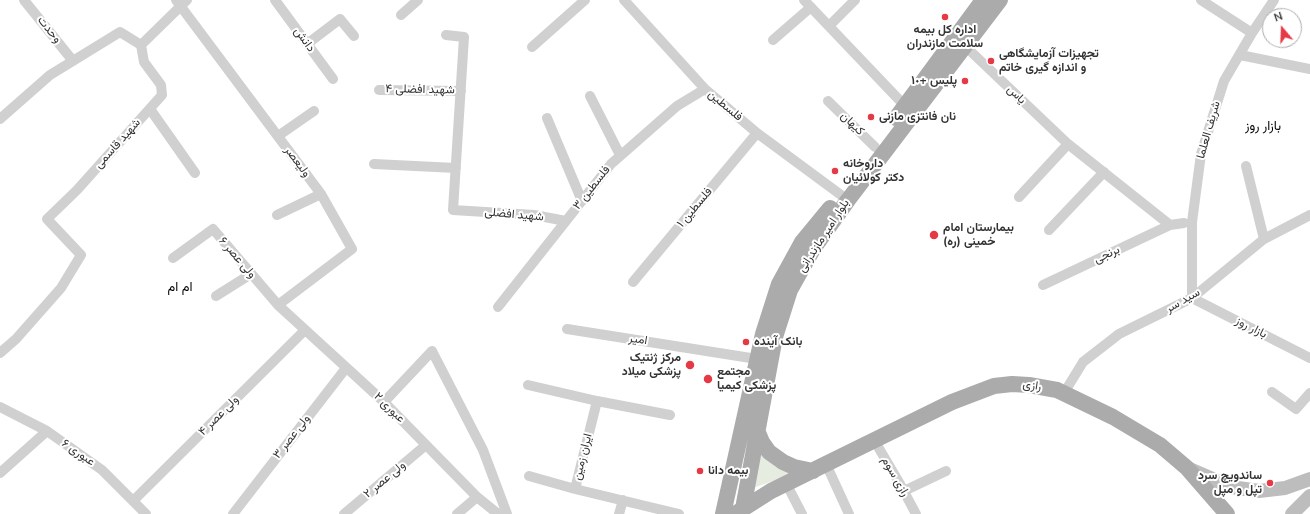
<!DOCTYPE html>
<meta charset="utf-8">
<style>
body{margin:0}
#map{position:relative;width:1310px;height:514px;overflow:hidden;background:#fff;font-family:"Nunito Sans",sans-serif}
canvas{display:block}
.north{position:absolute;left:1262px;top:8px;width:40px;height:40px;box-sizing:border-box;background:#fff;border:1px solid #adadad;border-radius:50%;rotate:341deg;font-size:11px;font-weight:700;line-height:16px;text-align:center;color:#333}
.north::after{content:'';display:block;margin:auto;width:14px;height:18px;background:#e63946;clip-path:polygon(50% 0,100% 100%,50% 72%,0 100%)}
</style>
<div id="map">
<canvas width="1310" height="514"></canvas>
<div class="north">N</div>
</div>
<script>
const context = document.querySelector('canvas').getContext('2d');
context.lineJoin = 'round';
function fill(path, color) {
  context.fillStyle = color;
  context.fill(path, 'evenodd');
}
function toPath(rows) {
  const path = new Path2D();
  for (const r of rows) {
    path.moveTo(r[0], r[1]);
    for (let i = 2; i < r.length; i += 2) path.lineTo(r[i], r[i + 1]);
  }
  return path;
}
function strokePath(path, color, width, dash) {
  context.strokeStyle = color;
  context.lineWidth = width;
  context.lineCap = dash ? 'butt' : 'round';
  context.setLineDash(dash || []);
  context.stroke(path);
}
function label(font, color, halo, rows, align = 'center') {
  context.font = font + ' "Nunito Sans",Vazirmatn,sans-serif';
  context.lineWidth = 4;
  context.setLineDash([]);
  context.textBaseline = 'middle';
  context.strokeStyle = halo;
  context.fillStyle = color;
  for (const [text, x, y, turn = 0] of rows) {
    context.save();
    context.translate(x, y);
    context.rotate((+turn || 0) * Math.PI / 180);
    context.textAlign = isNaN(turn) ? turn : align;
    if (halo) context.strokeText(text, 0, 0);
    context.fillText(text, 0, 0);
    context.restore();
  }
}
const green = toPath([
 [758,446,799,472,750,489]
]);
const minor = toPath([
 [24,0,73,61],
 [176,0,321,194,352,249,278,305],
 [275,0,333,79],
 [624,0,705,89,757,133,841,195],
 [804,0,905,106],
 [1201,0,1252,33],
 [401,15,418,0],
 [829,26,855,0],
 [446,35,464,37,453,210,534,215,566,221],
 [773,40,811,7],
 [307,44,340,19,354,36],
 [141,45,187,0],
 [965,46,1068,144,1170,225,1184,223],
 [532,47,585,0],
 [1240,55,1310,69],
 [379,90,461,91],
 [590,96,620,155],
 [828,101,875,147],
 [150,109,195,173],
 [547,118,582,201],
 [0,119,50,75,120,32,141,45],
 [278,136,314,111],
 [374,164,456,168],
 [1246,166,1264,239],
 [1019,197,1068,144],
 [277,215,321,194],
 [1049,230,1104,172],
 [173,258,213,229,278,305,384,402,477,497,498,514],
 [633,282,757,133],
 [1043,285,1170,225],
 [216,296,251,274],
 [1192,298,1192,222,1201,154,1224,81,1252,33,1274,0],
 [1192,298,1310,358],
 [498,307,611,164,677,106,705,89],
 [567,329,757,359],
 [0,353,16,339,61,288,81,255,47,219,77,190,162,95,161,85,144,62,141,45],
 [528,385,597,401,670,415],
 [1272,392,1296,409,1310,393],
 [1064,393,1083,362,1119,334,1192,298,1264,239,1310,215],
 [384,402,432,351,483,450,507,514],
 [0,407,47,431,102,470,146,514],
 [874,440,900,484,916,514],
 [826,464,849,514],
 [0,473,47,431],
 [529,476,575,489,679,514],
 [786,483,802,514],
 [575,489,597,401],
 [904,491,946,471],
 [133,501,305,330],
 [233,514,346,368],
 [344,514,426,445],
 [457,514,477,497],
 [619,514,623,500]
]);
const secondary = toPath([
 [1187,468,1231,487,1259,491,1285,488,1310,479],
 [1292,514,1310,496]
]);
const primary = toPath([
 [896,118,983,0],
 [757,430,762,442,769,452,783,462,794,467,813,471],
 [738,512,771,491,952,402,994,386,1012,384,1029,385,1057,390,1113,417,1160,445,1187,468,1227,514],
 [723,514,763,334,779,284,802,242,830,208],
 [742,514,775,337,790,290,813,249,848,200,1000,0]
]);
const markers = [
 [945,17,4,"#e63946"],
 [991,61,4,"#e63946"],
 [965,81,4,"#e63946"],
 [871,117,4,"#e63946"],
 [835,171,4,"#e63946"],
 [934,235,5,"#e63946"],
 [746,342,4,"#e63946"],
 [690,365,5,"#e63946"],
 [708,379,5,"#e63946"],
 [700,471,4,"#e63946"],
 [1270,483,4,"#e63946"]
];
const streetNames = [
 ["وحدت",49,30,51],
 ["دانش",304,40,54],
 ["شهید افضلی ۴",420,90,1],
 ["یاس",1016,95,44],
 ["فلسطین",725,106,40],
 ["کیهان",852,124,44],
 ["شریف العلما",1209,130,-74],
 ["شهید قاسمی",118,144,-48],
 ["ولیعصر",297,162,53],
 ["فلسطین ۳",592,188,-52],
 ["فلسطین ۱",695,208,-50],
 ["شهید افضلی",514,215,5],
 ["بلوار امیر مازندرانی",824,236,-57],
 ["برنجی",1107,255,-25],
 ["ولی عصر ۶",237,258,49],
 ["سید سر",1183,301,-30],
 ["بازار روز",1251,328,27],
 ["امیر",638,340,9],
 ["رازی",1032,386,8],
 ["عبوری ۲",389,408,44],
 ["ولی عصر ۴",219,416,-45],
 ["ولی عصر ۳",292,437,-52],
 ["عبوری ۶",78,453,35],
 ["ایران زمین",583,457,-76],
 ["رازی سوم",895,477,60],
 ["ولی عصر ۲",385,480,-40]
];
const poiNames = [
 ["اداره کل بیمه",945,30,"center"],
 ["سلامت مازندران",945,44,"center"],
 ["تجهیزات آزمایشگاهی",999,54],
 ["و اندازه گیری خاتم",999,68],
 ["پلیس +١٠",957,81,"right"],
 ["نان فانتزی مازنی",879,117],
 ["داروخانه",843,164],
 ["دکتر کولائیان",843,178],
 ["بیمارستان امام",943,228],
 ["خمینی (ره)",943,242],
 ["بانک آینده",754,342],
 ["مرکز ژنتیک",681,358,"right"],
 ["پزشکی میلاد",681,372,"right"],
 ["مجتمع",717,372],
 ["پزشکی کیمیا",717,386],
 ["بیمه دانا",708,471],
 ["ساندویچ سرد",1262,476,"right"],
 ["تپل و مپل",1262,490,"right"]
];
const neighbourhoodNames = [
 ["بازار روز",1263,127],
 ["ام ام",180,288]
];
fill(green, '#e6ecdf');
strokePath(minor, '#d0d0d0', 10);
strokePath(secondary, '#bdbdbd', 14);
strokePath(primary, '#ababab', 16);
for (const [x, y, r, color] of markers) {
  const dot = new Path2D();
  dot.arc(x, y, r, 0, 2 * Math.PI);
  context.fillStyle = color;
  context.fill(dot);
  strokePath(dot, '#fff', 1.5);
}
label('12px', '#333', '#fff', streetNames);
label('bold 12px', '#333', '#fff', poiNames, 'left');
label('13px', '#000', '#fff', neighbourhoodNames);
</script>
